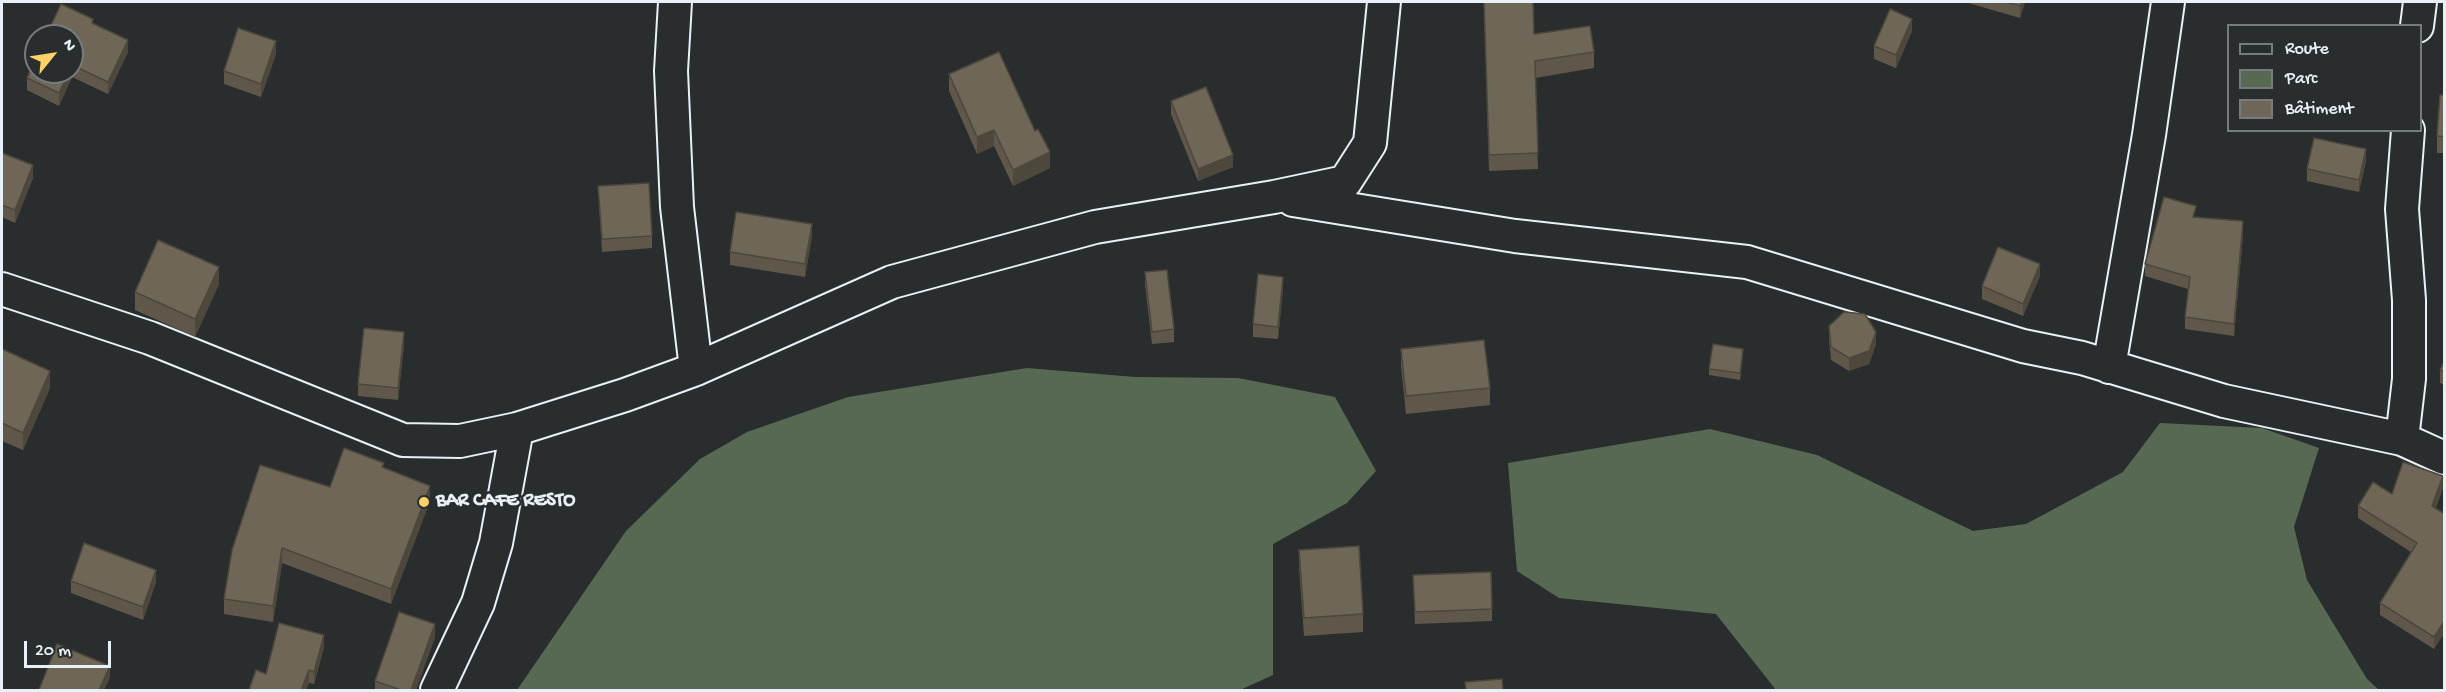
<!DOCTYPE html>
<meta charset="utf-8">
<style>
body{margin:0}
#map{position:relative;width:2446px;height:692px;overflow:hidden;background:#2a2d2e;font-family:"Gochi Hand",sans-serif}
canvas{display:block}
.frame{position:absolute;inset:0;border:3px solid #e8f1f8;pointer-events:none}
.legend{position:absolute;left:2227px;top:24px;width:195px;height:108px;box-sizing:border-box;background:#2a2d2e;border:2px solid #767b7f;margin:0;padding:8px 10px;list-style:none;font-size:18px;color:#e8f1f8}
.legend li{display:flex;align-items:center;gap:12px;height:30px}
.legend b{width:30px;border:2px solid #767b7f}
.north{position:absolute;left:24px;top:24px;width:60px;height:60px;box-sizing:border-box;background:#2a2d2e;border:2px solid #767b7f;border-radius:50%;rotate:60deg;font-size:16px;font-weight:700;line-height:24px;text-align:center;color:#e8f1f8}
.north::after{content:'';display:block;margin:auto;width:21px;height:27px;background:#ffd166;clip-path:polygon(50% 0,100% 100%,50% 72%,0 100%)}
.scale{position:absolute;left:24px;top:641px;width:87px;height:27px;box-sizing:border-box;border:3px solid #e8f1f8;border-top:0;padding-left:8px;font-size:18px;line-height:21px;white-space:nowrap;color:#e8f1f8;-webkit-text-stroke:4px #2a2d2e;paint-order:stroke}
</style>
<div id="map">
<canvas width="2446" height="692"></canvas>
<div class="frame"></div>
<ul class="legend">
<li><b style="height:8px;background:#2a2d2e"></b>Route</li>
<li><b style="height:16px;background:#586953"></b>Parc</li>
<li><b style="height:16px;background:#6e6656"></b>Bâtiment</li>
</ul>
<div class="north">N</div>
<div class="scale">20 m</div>
</div>
<script>
const context = document.querySelector('canvas').getContext('2d');
context.lineJoin = 'round';
function fill(path, color) {
  context.fillStyle = color;
  context.fill(path, 'evenodd');
}
function toPath(rows) {
  const path = new Path2D();
  for (const r of rows) {
    path.moveTo(r[0], r[1]);
    for (let i = 2; i < r.length; i += 2) path.lineTo(r[i], r[i + 1]);
  }
  return path;
}
function strokePath(path, color, width, dash) {
  context.strokeStyle = color;
  context.lineWidth = width;
  context.lineCap = dash ? 'butt' : 'round';
  context.setLineDash(dash || []);
  context.stroke(path);
}
function label(font, color, halo, rows, align = 'center') {
  context.font = font + ' "Gochi Hand",sans-serif';
  context.lineWidth = 5;
  context.setLineDash([]);
  context.textBaseline = 'middle';
  context.strokeStyle = halo;
  context.fillStyle = color;
  for (const [text, x, y, turn = 0] of rows) {
    context.save();
    context.translate(x, y);
    context.rotate((+turn || 0) * Math.PI / 180);
    context.textAlign = isNaN(turn) ? turn : align;
    if (halo) context.strokeText(text, 0, 0);
    context.fillText(text, 0, 0);
    context.restore();
  }
}
const green = toPath([
 [1027,368,1135,377,1238,378,1335,397,1376,471,1347,503,1273,544,1273,675,1240,690,517,690,626,531,700,459,747,432,848,397],
 [2160,423,2262,428,2319,448,2294,527,2307,580,2367,679,2379,690,1776,690,1716,614,1559,598,1517,571,1508,463,1710,429,1817,455,1973,531,2026,524,2123,472]
]);
const minor = toPath([
 [675,2,671,71,677,207,696,369],
 [2417,26,2420,2],
 [1293,200,1515,236,1747,262,2023,346,2082,358,2224,401,2402,439,2444,458],
 [2,289,150,338,403,440,460,441,517,429,625,395,696,369,892,282,1095,227,1274,197,1345,182,1370,143,1384,2],
 [2109,367,2149,135,2168,2],
 [2402,439,2409,379,2409,300,2402,209,2408,130],
 [437,690,478,603,496,543,517,429]
]);
const wall = toPath([
 [1484,2,1534,34,1594,52,1594,68,1535,78,1538,169,1489,171],
 [1965,2,2025,2,2020,18],
 [93,24,128,52,108,94,72,77,59,106,27,90,27,78,72,36],
 [1912,31,1896,68,1874,59,1874,46],
 [276,54,261,97,224,84,224,71],
 [949,74,1035,131,1050,168,1013,186,994,146,977,154,949,91],
 [2445,95,2445,153,2437,153,2437,136],
 [1171,101,1233,167,1198,181,1171,114],
 [2,153,33,178,15,223,2,217],
 [2366,161,2359,192,2307,181,2307,169],
 [598,186,652,236,652,248,602,252],
 [2196,217,2243,234,2234,336,2185,329,2185,317,2188,289,2145,276,2145,264],
 [812,236,805,277,730,265,730,252],
 [1145,272,1174,329,1174,342,1152,344,1145,285],
 [2040,276,2023,316,1982,299,1982,286],
 [219,284,195,337,135,310,135,292],
 [1283,289,1278,339,1253,337,1253,324],
 [1829,326,1876,344,1869,364,1849,371,1831,360,1829,339],
 [404,345,398,400,358,396,358,384],
 [2,349,50,388,23,450,2,441],
 [1401,349,1490,388,1490,405,1406,414,1401,366],
 [1743,355,1740,380,1709,375,1709,369],
 [2445,360,2445,385,2440,383,2440,370],
 [384,468,430,501,391,604,282,563,273,622,224,614,224,599,330,487],
 [2443,488,2436,508,2445,514,2445,632,2434,649,2380,615,2380,603,2411,552,2358,518,2358,506,2392,494],
 [1299,550,1363,614,1363,632,1304,636,1299,567],
 [1413,575,1492,609,1492,621,1415,624],
 [71,581,156,582,143,620,71,593],
 [435,637,416,690,375,690,375,681],
 [324,647,314,684,309,683,306,690,249,690,266,674]
]);
const shadedWall = toPath([
 [2022,2,2025,2,2020,18,2020,6],
 [1912,19,1912,31,1896,68,1896,55],
 [128,40,128,52,108,94,108,82],
 [276,41,276,54,261,97,261,84],
 [72,65,72,77,59,106,59,93,69,72,72,72],
 [994,130,994,146,977,154,977,137],
 [2366,149,2366,161,2359,192,2359,180],
 [1050,152,1050,168,1013,186,1013,170],
 [1233,155,1233,167,1198,181,1198,169],
 [33,165,33,178,15,223,15,210],
 [2243,221,2243,234,2234,336,2234,324],
 [812,224,812,236,805,277,805,264],
 [2040,264,2040,276,2023,316,2023,304],
 [219,267,219,284,195,337,195,319],
 [1283,277,1283,289,1278,339,1278,327],
 [404,332,404,345,398,400,398,388],
 [1876,332,1876,344,1869,364,1849,371,1849,358],
 [50,371,50,388,23,450,23,433],
 [2443,476,2443,488,2432,518,2432,506],
 [430,486,430,501,391,604,391,589],
 [282,548,282,563,273,622,273,606],
 [156,570,156,582,143,620,143,607],
 [2445,620,2445,632,2434,649,2434,637],
 [435,624,435,637,416,690,411,690],
 [324,635,324,647,314,684,314,672],
 [110,666,110,678,104,690,99,690],
 [309,670,309,683,306,690,301,690]
]);
const building = toPath([
 [1484,2,1533,2,1534,34,1590,26,1594,52,1535,61,1538,153,1489,155,1484,2],
 [2006,2,2022,2,2020,6,2006,2],
 [61,4,93,19,92,23,128,40,108,82,72,65,72,66,72,36,46,36,61,4],
 [1890,9,1912,19,1896,55,1874,46,1890,9],
 [238,28,276,41,261,84,224,71,238,28],
 [999,52,1035,131,1038,129,1050,152,1013,170,994,130,977,137,949,74,999,52],
 [36,57,36,72,69,72,59,93,27,78,36,57],
 [1206,87,1233,155,1198,169,1171,101,1206,87],
 [2440,95,2445,95,2445,137,2437,136,2440,95],
 [2314,138,2366,149,2359,180,2307,169,2314,138],
 [2,153,33,165,15,210,2,205,2,153],
 [649,183,652,236,602,239,598,186,649,183],
 [2164,197,2196,206,2193,217,2243,221,2234,324,2185,317,2190,277,2145,264,2164,197],
 [736,212,812,224,805,264,730,252,736,212],
 [158,240,219,267,195,319,135,292,158,240],
 [1998,247,2040,264,2023,304,1982,286,1998,247],
 [1167,270,1174,329,1152,332,1145,272,1167,270],
 [1258,274,1283,277,1278,327,1253,324,1258,274],
 [1844,312,1865,314,1876,332,1869,351,1849,358,1831,347,1829,326,1844,312],
 [364,328,404,332,398,388,358,384,364,328],
 [1484,340,1490,388,1406,396,1401,349,1484,340],
 [1713,344,1743,349,1740,373,1709,369,1713,344],
 [2,349,50,371,23,433,2,423,2,349],
 [2445,360,2445,372,2440,370,2445,360],
 [344,448,384,463,382,467,430,486,391,589,282,548,273,606,224,599,232,550,260,465,330,487,344,448],
 [2403,462,2443,476,2432,506,2445,514,2445,620,2434,637,2380,603,2417,543,2358,506,2373,482,2392,494,2403,462],
 [84,543,156,570,143,607,71,581,84,543],
 [1359,546,1363,614,1304,618,1299,550,1359,546],
 [1491,572,1492,609,1415,612,1413,575,1491,572],
 [399,612,435,624,411,690,401,690,375,681,399,612],
 [279,623,324,635,314,672,309,670,301,690,249,690,256,670,266,674,279,623],
 [57,644,110,666,99,690,39,690,57,644],
 [1502,679,1503,690,1466,690,1465,682,1502,679]
]);
const markers = [
 [424,502,6,"#ffd166"]
];
const poiNames = [
 ["BAR CAFE RESTO",436,502]
];
fill(green, '#586953');
strokePath(minor, '#e8f1f8', 36);
strokePath(minor, '#2a2d2e', 32);
fill(wall, '#5f584a');
fill(shadedWall, '#4d473c');
fill(building, '#6e6656');
strokePath(building, '#4d473c', 1.5);
for (const [x, y, r, color] of markers) {
  const dot = new Path2D();
  dot.arc(x, y, r, 0, 2 * Math.PI);
  context.fillStyle = color;
  context.fill(dot);
  strokePath(dot, '#2a2d2e', 2);
}
label('bold 20px', '#e8f1f8', '#2a2d2e', poiNames, 'left');
</script>
